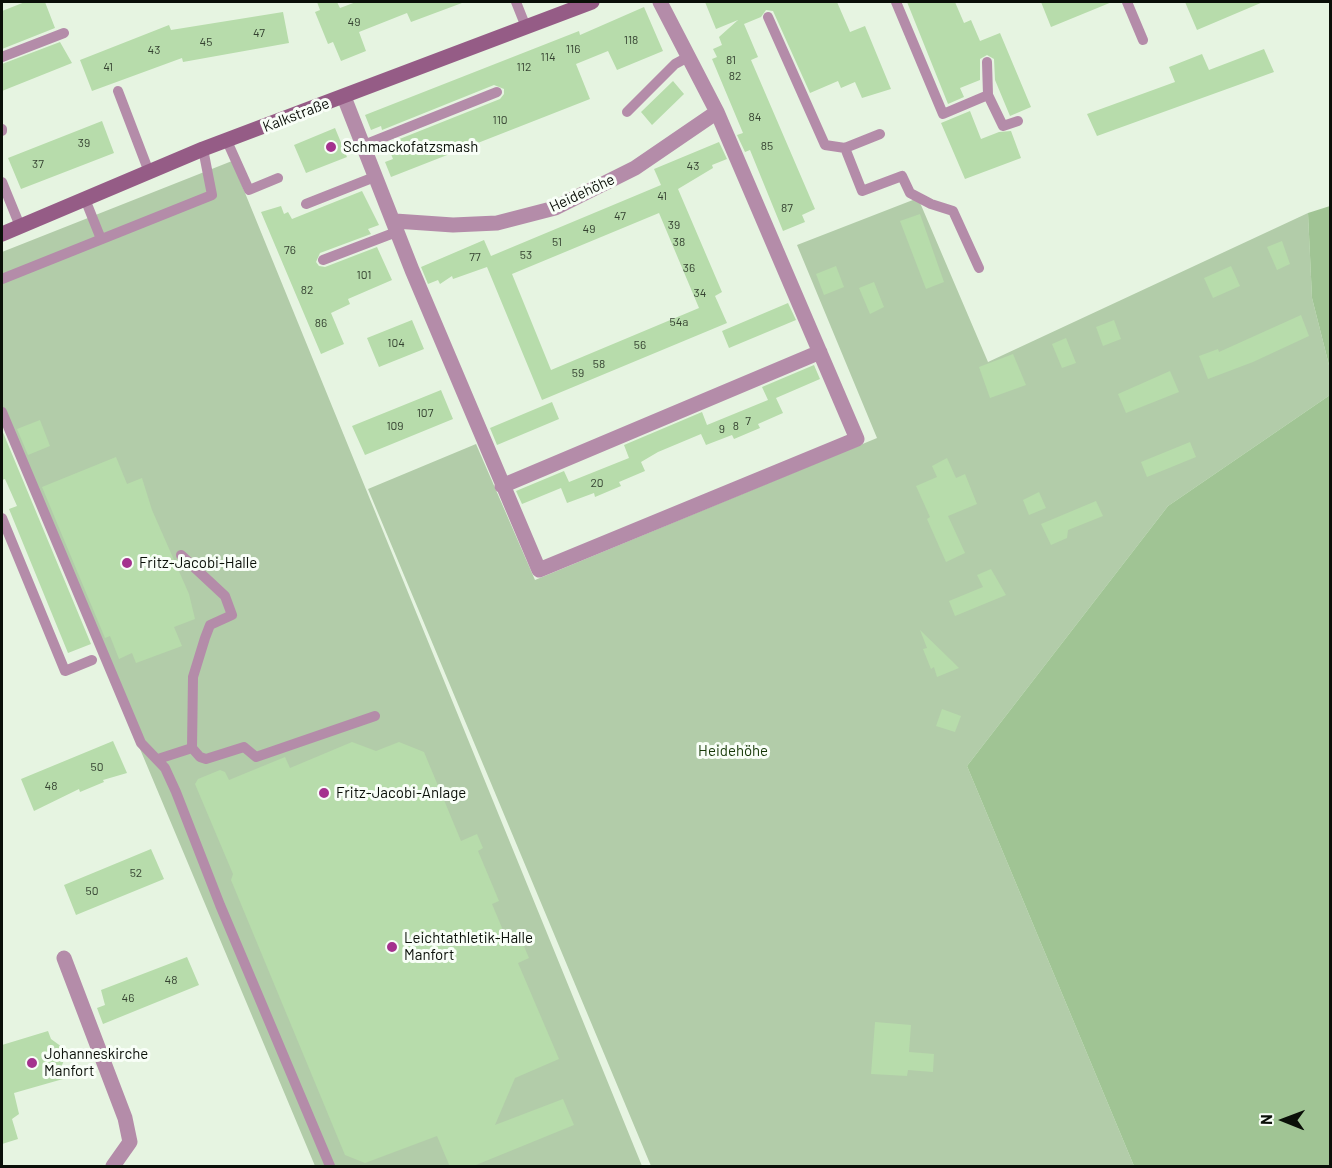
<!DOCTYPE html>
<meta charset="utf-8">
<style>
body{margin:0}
#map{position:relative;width:1332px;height:1168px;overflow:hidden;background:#e6f4e1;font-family:Barlow,sans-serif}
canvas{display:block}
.frame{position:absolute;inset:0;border:3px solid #0a0f08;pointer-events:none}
.north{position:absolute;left:1254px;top:1090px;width:60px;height:60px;-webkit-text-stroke:4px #f8fef7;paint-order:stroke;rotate:271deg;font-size:16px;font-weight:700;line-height:24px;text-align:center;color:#0a0f08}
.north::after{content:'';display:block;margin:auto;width:21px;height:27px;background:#0a0f08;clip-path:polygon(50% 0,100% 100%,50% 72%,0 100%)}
</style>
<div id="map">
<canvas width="1332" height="1168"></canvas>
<div class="frame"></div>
<div class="north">N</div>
</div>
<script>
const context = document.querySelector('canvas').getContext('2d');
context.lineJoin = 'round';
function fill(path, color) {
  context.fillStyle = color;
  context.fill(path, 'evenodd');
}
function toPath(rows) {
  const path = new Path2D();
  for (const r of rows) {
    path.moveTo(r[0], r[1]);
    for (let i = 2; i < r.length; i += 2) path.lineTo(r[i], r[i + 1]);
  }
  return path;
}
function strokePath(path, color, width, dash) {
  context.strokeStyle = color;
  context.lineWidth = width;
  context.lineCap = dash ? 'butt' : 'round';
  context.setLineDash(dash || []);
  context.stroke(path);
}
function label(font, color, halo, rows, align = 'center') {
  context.font = font + ' Barlow,sans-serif';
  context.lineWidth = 6;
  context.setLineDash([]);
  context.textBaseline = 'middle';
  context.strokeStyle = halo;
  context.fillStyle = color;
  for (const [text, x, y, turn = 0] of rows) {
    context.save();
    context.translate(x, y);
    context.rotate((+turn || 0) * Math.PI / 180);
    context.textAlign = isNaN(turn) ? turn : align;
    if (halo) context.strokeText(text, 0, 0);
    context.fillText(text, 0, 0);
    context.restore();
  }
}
const green = toPath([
 [232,161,642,1166,315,1166,2,420,2,252],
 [918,198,988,362,1308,213,1312,298,1330,369,1330,395,1168,506,967,766,1134,1166,651,1166,368,489,476,444,535,580,877,438,797,245]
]);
const forest = toPath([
 [1330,206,1330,369,1312,298,1308,213],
 [1330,395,1330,1166,1134,1166,967,766,1168,506]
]);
const building = toPath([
 [25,2,45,2,55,28,2,49,2,11],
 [317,2,337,2,340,8,356,2,462,3,411,22,407,13,359,32,366,51,341,61,333,42,328,44,315,12,320,10],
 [705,2,837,2,850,32,865,26,891,89,862,98,855,82,841,88,838,81,810,93,773,11,766,10,761,17,744,24,758,57,751,60,815,209,802,215,805,222,783,231,750,150,745,152,737,135,743,133,712,59,717,57,713,49,722,45,719,37,738,20,716,29],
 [907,2,955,2,964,23,971,20,980,41,1000,33,1031,107,1010,116,995,80,994,59,987,55,980,59,980,80,960,88,964,97,948,104],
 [1041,2,1112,2,1051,27],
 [1185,2,1263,2,1197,30],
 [644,7,663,51,617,70,608,51,576,64,590,99,391,177,385,162,393,159,387,144,500,99,504,94,504,89,494,85,382,130,381,126,371,130,365,115,579,31,580,35],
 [283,12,289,43,183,62,182,58,92,91,80,60,169,25,171,30],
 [60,42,72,63,2,91,2,64],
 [1264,49,1274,72,1097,136,1087,114,1175,82,1169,67,1202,54,1209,70],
 [673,81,684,94,652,125,641,112],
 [970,111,981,139,999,132,1011,131,1021,158,965,179,941,123],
 [102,121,114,153,21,189,8,158],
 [335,128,347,157,306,173,294,145],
 [719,142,727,159,712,165,713,168,678,189,722,292,715,296,727,323,542,400,487,267,453,279,452,276,440,284,438,280,428,284,421,267,484,240,491,256,661,185,654,169],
 [659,213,699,308,551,370,512,274],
 [362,191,379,225,368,229,371,234,320,253,316,262,319,266,325,267,377,247,392,280,348,299,350,304,331,313,344,344,321,354,261,212,281,206,284,214,288,212,292,219],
 [920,214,944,282,926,289,900,221],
 [1282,241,1290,264,1277,270,1267,247],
 [836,266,844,287,824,295,816,274],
 [1231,266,1240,286,1213,298,1204,278],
 [874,282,884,307,870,314,859,288],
 [788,303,796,320,729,348,722,331],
 [1301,315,1309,336,1253,362,1208,379,1199,356,1218,349,1219,352],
 [412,320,424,349,379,367,367,338],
 [1114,320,1121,339,1103,346,1096,327],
 [1066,338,1076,363,1062,368,1052,344],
 [1013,354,1026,385,990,398,979,367],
 [814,365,820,379,776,398,783,413,758,424,760,428,734,439,732,435,706,445,701,434,658,452,641,462,645,471,619,482,621,486,595,497,594,493,567,503,561,488,522,504,516,491,564,471,569,482,629,458,624,445,702,412,707,425,768,400,762,387],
 [1170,371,1179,392,1126,413,1118,394],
 [441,390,453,419,365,455,352,426],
 [552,402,559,419,497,445,490,428],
 [40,420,50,446,28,455,17,429],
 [2,430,91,644,68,653,9,509,17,506,5,479,2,480],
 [1190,442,1196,457,1147,477,1141,462],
 [116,457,127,484,142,478,152,510,189,594,195,619,174,627,182,646,136,663,132,653,119,659,110,636,105,638,42,487],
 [947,458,956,478,965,474,977,504,948,516,965,553,946,562,927,519,930,517,916,486,937,477,932,466],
 [1039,492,1046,508,1029,515,1023,500],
 [1096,501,1103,516,1068,530,1067,538,1051,545,1041,524],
 [991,569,1006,595,955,616,949,601,983,587,977,575],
 [920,630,952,661,959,668,937,677,934,667,931,669,923,649,927,648],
 [942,709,961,716,955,732,936,726],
 [113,741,127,773,103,780,104,782,80,792,79,789,34,811,21,779],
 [352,742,376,751,399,742,424,752,461,841,477,834,483,848,478,851,499,901,492,904,505,935,517,930,529,958,518,963,559,1059,515,1078,495,1125,563,1099,574,1125,471,1167,450,1167,437,1136,365,1163,345,1155,231,880,233,874,195,784,198,779,220,770,225,772,229,780,285,757,290,768],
 [151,849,164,879,76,915,64,885],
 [187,957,199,985,103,1024,97,1008,105,1005,101,990],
 [875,1022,911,1025,909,1052,934,1054,933,1072,908,1070,907,1076,871,1074],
 [48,1031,51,1039,62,1047,65,1058,60,1070,63,1079,14,1093,19,1114,12,1119,18,1139,2,1144,2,1045]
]);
const lane = toPath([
 [516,2,526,27],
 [896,2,943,114,988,95,1003,126,1018,121],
 [1127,2,1143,40],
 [768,17,825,145,845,148],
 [2,57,64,33],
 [987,62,988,95],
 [118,91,149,172],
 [627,112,675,64,688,57],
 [2,129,2,131],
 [880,134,845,148,862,191,902,176,910,193,931,204,953,211,979,268],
 [227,141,249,190,278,178],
 [364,145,497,92],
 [2,182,20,226],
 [85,199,101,239],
 [306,204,377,176],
 [323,260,399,231],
 [2,279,212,195,203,149],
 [2,412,141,743,165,768,176,792,220,905,330,1166],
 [2,518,65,671,92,660],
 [192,748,200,757,206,759,244,747,256,757,375,716],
 [158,759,192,748,193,677,205,638,210,625,232,615,225,596,181,555]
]);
const street = toPath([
 [344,97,412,270,539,570,857,439,717,112,660,2],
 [395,221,453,225,497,223,555,208,635,168,717,112],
 [502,486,820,352],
 [64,958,125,1118,130,1142,113,1166]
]);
const secondary = toPath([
 [2,234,203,149,592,2]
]);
const markers = [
 [331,147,6,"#a4328e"],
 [127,563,6,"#a4328e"],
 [324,793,6,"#a4328e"],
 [392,947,6,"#a4328e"],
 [32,1063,6,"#a4328e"]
];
const numberNames = [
 ["49",354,22],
 ["47",259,33],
 ["118",631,40],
 ["45",206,42],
 ["116",573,49],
 ["43",154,50],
 ["114",548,57],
 ["81",731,60],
 ["41",108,67],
 ["112",524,67],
 ["82",735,76],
 ["84",755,117],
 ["110",500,120],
 ["39",84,143],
 ["85",767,146],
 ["37",38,164],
 ["43",693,166],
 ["41",662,196],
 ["87",787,208],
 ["47",620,216],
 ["39",674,225],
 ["49",589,229],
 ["51",557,242],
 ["38",679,242],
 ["76",290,250],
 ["53",526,255],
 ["77",475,257],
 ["36",689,268],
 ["101",364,275],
 ["82",307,290],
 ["34",700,293],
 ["54a",679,322],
 ["86",321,323],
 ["104",396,343],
 ["56",640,345],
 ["58",599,364],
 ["59",578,373],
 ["107",425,413],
 ["7",748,421],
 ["109",395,426],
 ["8",736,426],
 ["9",722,429],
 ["20",597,483],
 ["50",97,767],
 ["48",51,786],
 ["52",136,873],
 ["50",92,891],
 ["48",171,980],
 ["46",128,998]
];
const streetNames = [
 ["Kalkstraße",296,115,-21],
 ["Heidehöhe",582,193,-25]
];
const poiNames = [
 ["Schmackofatzsmash",343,147],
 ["Fritz-Jacobi-Halle",139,563],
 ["Fritz-Jacobi-Anlage",336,793],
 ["Leichtathletik-Halle",404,938],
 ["Manfort",404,955],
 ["Johanneskirche",44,1054],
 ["Manfort",44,1071]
];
const parkNames = [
 ["Heidehöhe",733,751]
];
fill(green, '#b2cca9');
fill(forest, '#a0c494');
fill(building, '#b7dcab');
strokePath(lane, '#b48ca9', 10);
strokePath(street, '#b48ca9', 15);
strokePath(secondary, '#955c86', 15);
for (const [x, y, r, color] of markers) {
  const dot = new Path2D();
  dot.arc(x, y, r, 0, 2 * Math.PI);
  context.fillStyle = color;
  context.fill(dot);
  strokePath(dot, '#f8fef7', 2);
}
label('12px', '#354231', null, numberNames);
label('15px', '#0a0f08', '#f8fef7', streetNames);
label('15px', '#0a0f08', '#f8fef7', poiNames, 'left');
label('15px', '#173908', '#f8fef7', parkNames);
</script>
